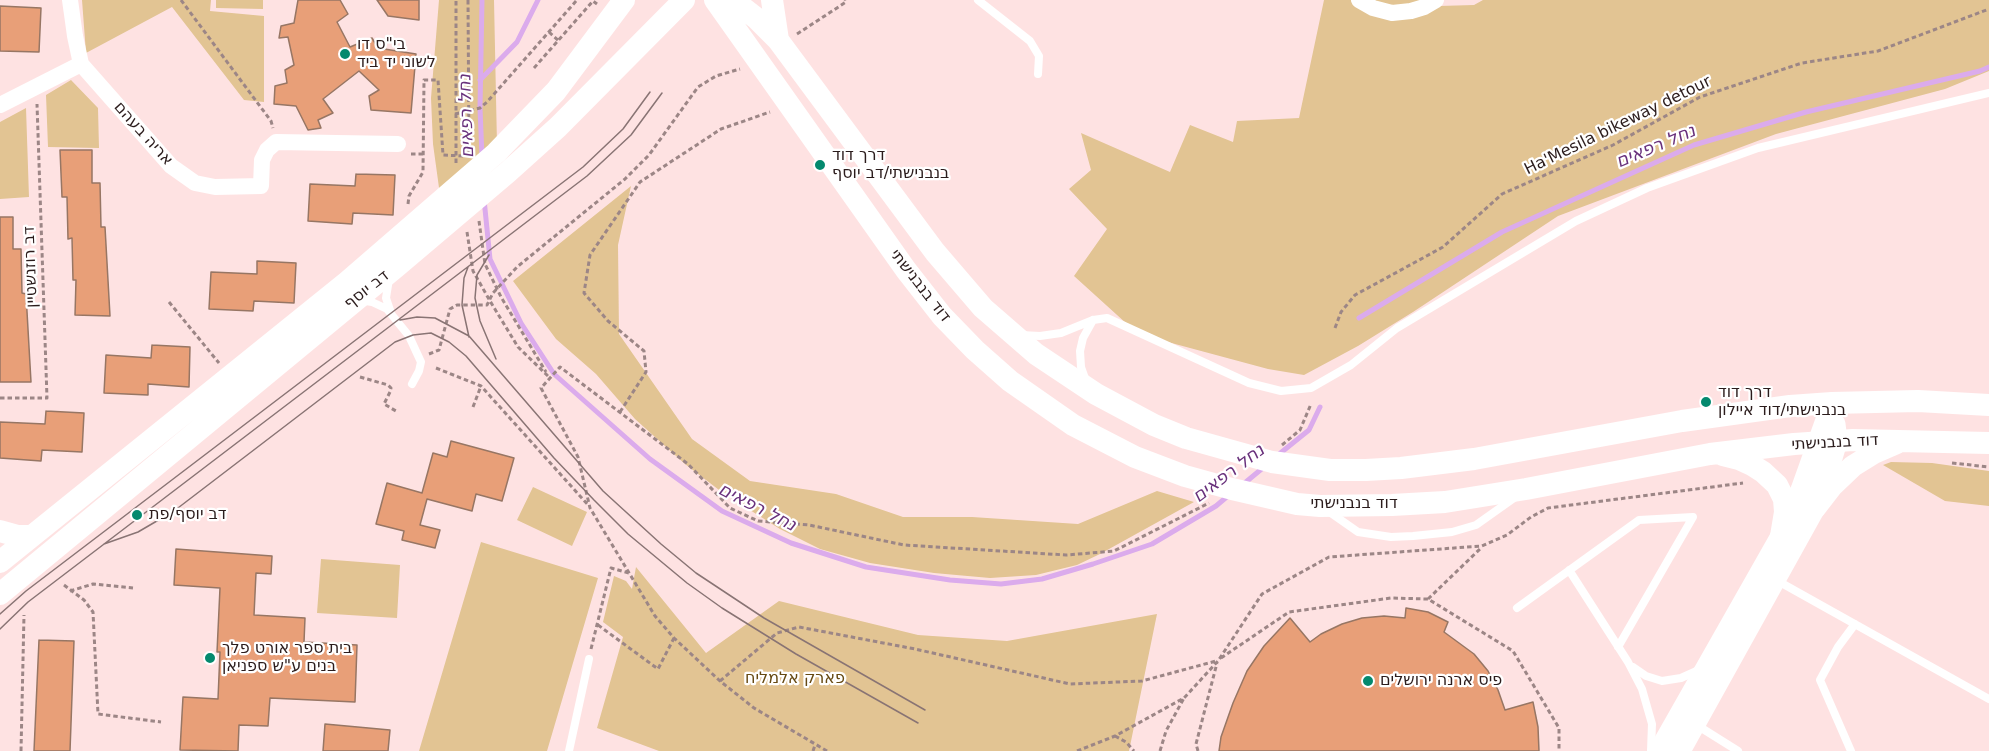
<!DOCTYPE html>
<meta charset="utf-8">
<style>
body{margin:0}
canvas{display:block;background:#fee2e2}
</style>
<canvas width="1989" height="751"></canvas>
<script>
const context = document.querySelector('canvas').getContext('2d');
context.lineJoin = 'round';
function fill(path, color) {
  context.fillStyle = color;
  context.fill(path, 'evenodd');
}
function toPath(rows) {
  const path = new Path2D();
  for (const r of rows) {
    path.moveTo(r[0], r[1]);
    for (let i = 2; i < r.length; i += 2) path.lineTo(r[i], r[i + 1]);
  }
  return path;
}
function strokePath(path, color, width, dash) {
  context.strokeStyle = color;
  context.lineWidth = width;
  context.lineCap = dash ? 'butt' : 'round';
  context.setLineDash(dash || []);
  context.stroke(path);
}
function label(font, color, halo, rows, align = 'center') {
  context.font = font + ' "DejaVu Sans","Noto Sans Hebrew",sans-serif';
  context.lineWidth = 4.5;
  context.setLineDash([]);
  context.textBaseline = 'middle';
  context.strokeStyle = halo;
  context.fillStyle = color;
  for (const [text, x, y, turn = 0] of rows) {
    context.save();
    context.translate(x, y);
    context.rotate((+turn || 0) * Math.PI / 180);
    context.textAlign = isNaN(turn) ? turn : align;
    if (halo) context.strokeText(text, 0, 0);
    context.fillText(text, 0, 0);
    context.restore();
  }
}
const green = toPath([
 [82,0,211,0,210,11,264,16,264,102,244,100,172,7,86,53],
 [216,0,263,0,263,9,216,8],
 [439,0,494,0,497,145,440,195,433,144,431,98],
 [1324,0,1419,0,1439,6,1474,5,1483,0,1989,0,1989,71,1945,89,1776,134,1558,216,1413,312,1358,346,1304,375,1268,369,1138,334,1074,276,1107,229,1069,189,1091,170,1081,133,1170,172,1190,125,1233,142,1237,121,1299,118],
 [71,80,98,108,99,148,48,147,46,95],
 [26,108,29,197,0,199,0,122],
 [631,186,618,245,619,334,692,439,750,481,836,494,903,517,972,517,1078,524,1157,491,1194,502,1100,554,1077,565,1036,575,990,578,934,573,870,563,820,549,780,529,723,493,685,464,635,419,596,374,556,339,513,281],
 [1891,462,1932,463,1989,471,1989,506,1945,501,1883,465],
 [533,487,587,512,572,546,517,520],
 [481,542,598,578,547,751,419,751],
 [321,559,400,565,397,618,317,613],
 [636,567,706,653,779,601,918,635,1007,641,1157,614,1129,751,659,751,597,728,623,637,603,622,614,576,626,581,632,589]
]);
const stream = toPath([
 [482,0,480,108,482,157],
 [480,80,517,42,538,0],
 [484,199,490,259,521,323,554,374,650,459,722,511,791,543,866,567,950,580,1001,584,1042,579,1093,564,1152,544,1216,506,1229,495],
 [1359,318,1502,232,1694,145,1806,112,1980,71,1989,67],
 [1278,455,1309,430,1320,407],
 [1241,486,1264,467]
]);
const building = toPath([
 [298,0,340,0,348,14,337,22,350,47,372,38,378,48,416,54,411,113,371,110,369,96,379,90,359,71,323,99,333,113,318,120,321,128,308,130,296,106,274,104,275,86,287,83,285,70,294,65,288,37,279,38,281,26,294,23,298,0],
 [377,0,419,0,419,20,388,16,377,0],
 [0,6,41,8,39,52,0,51,0,6],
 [60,150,92,150,92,183,100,183,101,227,105,227,110,316,75,315,76,280,73,280,72,238,68,239,67,197,62,197,60,150],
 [356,174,395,175,393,215,353,213,352,224,308,221,310,184,355,186,356,174],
 [0,217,13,217,13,249,21,249,22,293,26,294,31,382,0,382,0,217],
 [257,261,296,263,294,303,254,301,253,311,209,309,211,272,257,274,257,261],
 [152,345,190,347,189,387,148,384,148,395,104,393,106,355,151,358,152,345],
 [46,411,84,413,82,452,42,450,41,461,0,458,0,422,45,424,46,411],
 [451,441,514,458,502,501,476,494,472,511,427,499,420,525,440,530,435,548,402,540,404,531,376,524,387,483,422,493,433,453,447,457,451,441],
 [176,549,272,556,271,574,256,573,254,615,305,618,304,642,357,645,355,702,270,698,268,726,239,725,238,751,180,750,183,697,218,699,220,652,217,652,220,588,174,585,176,549],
 [1406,608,1428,612,1448,622,1444,632,1474,654,1488,671,1498,690,1505,710,1533,702,1538,727,1539,751,1219,751,1221,737,1233,703,1247,671,1264,646,1290,618,1310,642,1321,634,1342,624,1362,618,1384,616,1405,618,1406,608],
 [39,640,74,641,70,751,34,751,39,640],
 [325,724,390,730,388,751,323,751,325,724]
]);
const path = toPath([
 [181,0,271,121,273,128],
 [468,0,469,152],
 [549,32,559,41],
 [797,34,846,2,845,0],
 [534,68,593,1,597,4],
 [455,114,480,108,487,102,577,0],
 [411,154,424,154],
 [456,163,456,0],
 [408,204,409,196,423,172,424,80,438,80,443,155,464,156],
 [479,221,485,264,501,297,546,372],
 [467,232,473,271,490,301,518,347,550,378],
 [169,302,219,363],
 [1335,328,1341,312,1355,295,1443,247,1502,194,1613,145,1700,97,1802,63,1878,51,1989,9],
 [429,354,439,350,450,309,457,305,487,305,493,293,517,267,625,179,649,155,698,87,716,76,740,69],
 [436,368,481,386,589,506],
 [360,377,388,385,391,388,390,392,384,404,396,411],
 [0,398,47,398,37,104],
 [473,407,481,386],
 [620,412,646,372,644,351,608,321,584,293,590,255,640,182,721,129,770,112],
 [1282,445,1300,430,1311,404],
 [1952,463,1989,467],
 [64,585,84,600,93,612,98,714,161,722],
 [70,591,93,584,133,588],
 [1428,599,1481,548],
 [598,625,658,669,674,638],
 [591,649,611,568,629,573],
 [1221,658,1289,612,1391,598,1428,599,1513,651,1559,728,1559,751],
 [720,681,777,633,799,627,915,649,1070,684,1142,681,1216,661],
 [1115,736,1126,742,1134,751],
 [21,751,24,615],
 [813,751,815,745],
 [827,751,754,708,720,681,674,638,655,616,590,508,578,457,541,388,560,367,688,464,730,508,758,521,809,525,904,545,1066,555,1114,551,1209,503],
 [1077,751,1115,736,1184,698,1218,661,1262,594,1329,557,1482,546,1507,535,1531,517,1548,508,1743,483],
 [1160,751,1166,731,1184,698],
 [1198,751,1196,744,1217,663]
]);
const service = toPath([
 [978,0,1030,41,1039,56,1038,74],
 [389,279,386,298,391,313],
 [360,300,372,302,387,309,409,336,421,362,419,371,412,384],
 [1021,335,1040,336,1061,333,1093,320,1107,318,1249,383,1281,391,1311,388,1351,365,1397,328,1576,221,1647,188,1758,148,1989,93],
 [1086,381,1081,367,1080,351,1083,338,1093,320],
 [1328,511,1358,532,1391,537,1413,536,1452,532,1476,525,1514,498],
 [1569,570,1628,662,1642,689,1652,724,1651,751],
 [1776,580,1989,699],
 [1517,608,1639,520,1693,517,1618,647],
 [1633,667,1646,676,1662,681,1681,678,1701,669],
 [1695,724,1738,751],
 [569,751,589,659],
 [1851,751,1820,680,1838,647,1855,624]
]);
const minor = toPath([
 [70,0,75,36,81,64,171,166,195,183,215,187,261,186,262,160,267,150,276,142,398,144],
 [1359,0,1373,8,1392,13,1411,11,1424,7,1436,0],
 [0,105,81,64]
]);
const tertiary = toPath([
 [1659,751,1781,536,1801,490,1832,403],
 [1680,751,1815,508,1827,475,1837,441,1835,424]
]);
const secondary = toPath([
 [715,0,906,270,942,316,975,350,1010,381,1073,425,1135,457,1185,476,1232,489,1297,504,1320,506,1392,505,1445,502,1526,489,1710,454,1794,444,1853,440,1989,443],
 [733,0,756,18,778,40,935,252,983,308,1036,354,1096,394,1154,425,1186,438,1272,462,1330,470,1366,470,1401,468,1474,459,1682,421,1790,406,1832,403,1918,401,1989,405],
 [772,0,778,40],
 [1723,455,1739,459,1752,465,1763,472,1777,485,1784,499,1785,512,1781,536],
 [1815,508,1832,486,1853,466,1874,453,1897,443],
 [0,531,18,536,31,536],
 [0,562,347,282,496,153,556,91,624,0],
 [0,594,396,267,508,172,558,127,684,0]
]);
const tram = toPath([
 [489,255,477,275,475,298,480,321,496,359],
 [468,267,464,278,462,305,469,337],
 [400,320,417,317,435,318,469,336,603,491,661,544,696,573,764,618,925,710],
 [104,544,138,532,174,511,395,342,413,335,431,333,449,342,466,356,554,458,594,500,628,534,687,583,722,608,796,654,918,723],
 [0,614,26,591,583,167,623,129,650,92],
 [0,629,28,602,587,176,631,135,662,93]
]);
const markers = [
 [345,54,6,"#04896e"],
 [820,165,6,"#04896e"],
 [1706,402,6,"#04896e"],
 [137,515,6,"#04896e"],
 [210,658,6,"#04896e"],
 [1368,681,6,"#04896e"]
];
const poiNames = [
 ["בי\"ס דו",357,45],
 ["לשוני יד ביד",357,63],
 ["דרך דוד",832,156],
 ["בנבנישתי/דב יוסף",832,174],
 ["דרך דוד",1718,393],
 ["בנבנישתי/דוד איילון",1718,411],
 ["דב יוסף/פת",149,515],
 ["בית ספר אורט פלך",222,649],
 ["בנים ע\"ש ספניאן",222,667],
 ["פיס ארנה ירושלים",1380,681]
];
const streetNames = [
 ["Ha'Mesila bikeway detour",1618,126,-26],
 ["אריה בעהם",143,134,48],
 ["דב רוזנשטיין",31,267,-92],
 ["דוד בנבנישתי",920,286,52],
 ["דב יוסף",367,290,-38],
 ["דוד בנבנישתי",1835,443,-3],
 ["דוד בנבנישתי",1354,504]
];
const parkNames = [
 ["פארק אלמליח",795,679]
];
const waterNames = [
 ["נחל רפאים",467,116,-92],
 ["נחל רפאים",1656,147,-23],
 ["נחל רפאים",1229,474,-37],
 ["נחל רפאים",757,508,27]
];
fill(green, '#e2c493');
strokePath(stream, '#dbabec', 5);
fill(building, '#e89f78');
strokePath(building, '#977664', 1.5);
strokePath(path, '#9c8686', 3, [4.5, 3]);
strokePath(service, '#fff', 8);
strokePath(minor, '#fff', 16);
strokePath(tertiary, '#fff', 21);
strokePath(secondary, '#fff', 22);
strokePath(tram, '#897474', 1.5);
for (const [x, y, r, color] of markers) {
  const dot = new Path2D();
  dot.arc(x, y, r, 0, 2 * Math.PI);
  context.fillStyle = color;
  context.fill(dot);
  strokePath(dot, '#fff', 2);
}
label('16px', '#2b1c1c', '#fff', poiNames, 'left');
label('16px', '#2b1c1c', '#fff', streetNames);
label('16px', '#674a13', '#fff', parkNames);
label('italic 18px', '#69317c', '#fff', waterNames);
</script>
